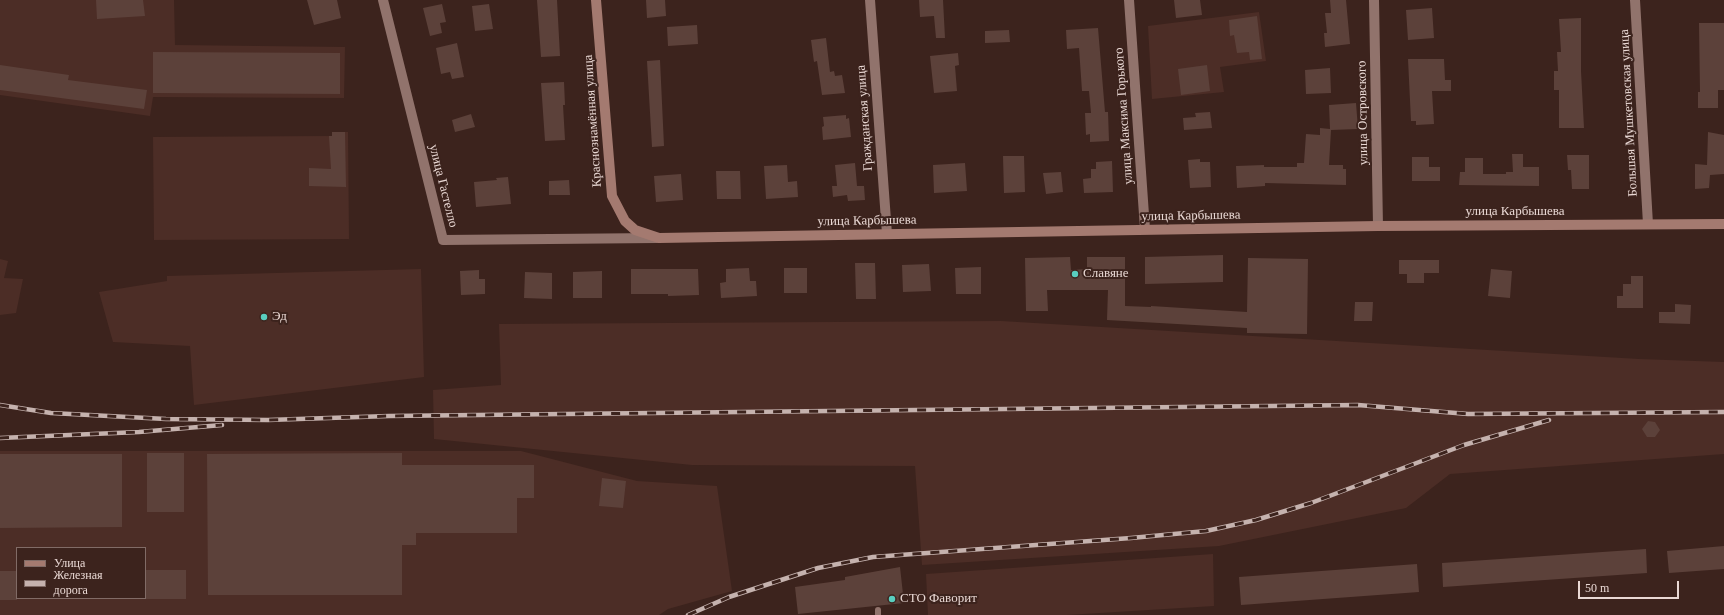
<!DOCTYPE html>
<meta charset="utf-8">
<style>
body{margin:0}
#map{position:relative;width:1724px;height:615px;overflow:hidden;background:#3c231d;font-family:"Times New Roman",serif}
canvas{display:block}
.legend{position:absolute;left:16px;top:547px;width:130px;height:52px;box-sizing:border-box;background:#3c231d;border:1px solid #816b66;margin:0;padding:5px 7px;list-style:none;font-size:12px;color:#e9d8d4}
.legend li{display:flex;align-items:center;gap:8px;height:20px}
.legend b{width:20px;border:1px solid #816b66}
.scale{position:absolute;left:1578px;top:581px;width:101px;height:18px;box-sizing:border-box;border:2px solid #e9d8d4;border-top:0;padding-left:5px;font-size:12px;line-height:14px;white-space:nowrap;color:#e9d8d4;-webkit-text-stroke:3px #3c231d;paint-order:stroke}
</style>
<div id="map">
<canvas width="1724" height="615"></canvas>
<ul class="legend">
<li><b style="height:5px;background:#a47a70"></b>Улица</li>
<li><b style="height:5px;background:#c5b2ae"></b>Железная дорога</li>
</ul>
<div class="scale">50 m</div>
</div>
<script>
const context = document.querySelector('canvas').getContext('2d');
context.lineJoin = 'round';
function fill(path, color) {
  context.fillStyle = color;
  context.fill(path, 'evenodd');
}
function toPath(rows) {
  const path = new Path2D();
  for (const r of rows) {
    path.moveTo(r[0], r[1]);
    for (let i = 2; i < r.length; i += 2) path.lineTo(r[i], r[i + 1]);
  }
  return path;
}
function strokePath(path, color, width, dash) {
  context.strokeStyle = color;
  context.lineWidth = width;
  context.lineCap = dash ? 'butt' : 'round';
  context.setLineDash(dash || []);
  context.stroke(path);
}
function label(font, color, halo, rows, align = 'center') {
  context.font = font + ' "Times New Roman",serif';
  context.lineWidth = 4;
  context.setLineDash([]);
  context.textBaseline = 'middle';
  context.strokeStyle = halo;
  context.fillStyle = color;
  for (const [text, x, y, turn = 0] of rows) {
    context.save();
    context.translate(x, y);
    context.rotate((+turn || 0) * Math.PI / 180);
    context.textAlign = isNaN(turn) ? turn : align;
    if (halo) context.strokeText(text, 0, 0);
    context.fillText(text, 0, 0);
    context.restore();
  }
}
const built = toPath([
 [0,0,174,0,175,45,345,47,344,98,153,97,150,116,0,95],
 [1259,12,1266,61,1220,67,1224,92,1152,99,1148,26],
 [332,132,348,132,349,239,154,240,153,137,332,136],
 [0,259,8,261,4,278,23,279,16,313,0,315],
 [421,269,424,377,194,405,190,346,113,342,99,292,167,281,167,276],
 [1001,321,1639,359,1724,362,1724,454,1450,474,1406,508,1219,546,922,565,915,466,692,465,434,439,433,390,501,385,499,324],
 [0,451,521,451,637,481,717,486,732,591,668,609,659,615,0,615],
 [17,548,145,548,145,598,17,598],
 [1213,554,1214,606,1067,615,928,615,926,574]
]);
const building = toPath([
 [96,0,143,0,145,16,97,19],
 [307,0,337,0,341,18,314,25],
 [537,0,557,0,560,56,541,57],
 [646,0,665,0,666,16,647,18],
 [919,0,943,0,945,38,936,38,934,16,920,17],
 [1174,0,1200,0,1202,15,1176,18],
 [1330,0,1346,0,1350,44,1325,47,1324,33,1327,33,1325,13,1331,13],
 [442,4,446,22,440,23,442,33,430,36,423,8],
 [489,4,493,29,475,31,472,6],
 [1432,8,1434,38,1408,40,1406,10],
 [1257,16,1262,59,1250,60,1249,52,1237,53,1234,35,1230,36,1229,20],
 [1581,18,1581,71,1584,128,1559,128,1559,90,1554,90,1554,71,1558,71,1557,52,1561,52,1559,19],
 [1699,23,1724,23,1724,90,1718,90,1718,108,1698,108,1698,92,1700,92],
 [697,25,698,44,668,46,667,27],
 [1098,28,1105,112,1108,112,1109,141,1090,142,1090,134,1086,135,1085,113,1091,113,1089,91,1082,91,1079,48,1067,49,1066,30],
 [1009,30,1010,42,985,43,985,31],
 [826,38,830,72,834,71,835,76,842,75,845,93,822,95,817,61,814,62,811,40],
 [457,43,464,77,452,79,450,72,441,74,436,48],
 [153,52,340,53,340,94,153,93],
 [958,53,959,65,955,66,957,91,934,93,930,56],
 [1408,59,1444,59,1445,80,1451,80,1451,91,1432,91,1434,124,1416,125,1416,121,1411,121],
 [660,60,664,146,652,147,647,61],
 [0,65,69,75,68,80,147,90,144,109,0,90],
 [1207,65,1210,91,1181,95,1178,69],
 [1330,68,1331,93,1306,94,1305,70],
 [564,82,565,105,563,105,565,140,545,141,541,83],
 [1356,103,1358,129,1331,130,1329,165,1343,165,1343,169,1346,169,1346,185,1265,183,1265,186,1237,188,1236,166,1264,165,1264,167,1297,167,1297,163,1304,163,1306,134,1320,135,1320,128,1330,129,1329,105],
 [1210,112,1212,128,1184,130,1183,118,1196,117,1195,113],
 [471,114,475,127,455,132,452,120],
 [846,115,846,119,849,118,851,137,823,140,822,127,824,126,823,117],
 [332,132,345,132,346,187,309,186,309,168,331,169,329,136,332,136],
 [1708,132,1724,135,1724,174,1710,175,1709,188,1695,189,1695,164,1707,165],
 [1512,154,1523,154,1523,167,1539,167,1539,186,1459,185,1460,172,1465,172,1465,158,1483,158,1483,174,1506,174,1506,172,1513,172],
 [1567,155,1589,155,1589,189,1572,189,1571,170,1568,170],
 [1003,156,1024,156,1025,192,1004,193],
 [1412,157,1429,157,1429,167,1440,167,1440,181,1412,181],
 [1200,159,1200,162,1210,162,1211,187,1190,188,1188,160],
 [1112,161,1113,192,1084,193,1083,179,1091,178,1091,169,1096,169,1096,162],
 [855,163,857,186,864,186,865,200,848,201,847,195,833,197,832,186,837,186,835,165],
 [965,163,967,191,934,193,933,165],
 [787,165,788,182,797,181,798,197,766,199,764,166],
 [716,171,740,171,741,199,717,199],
 [1061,172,1063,192,1046,194,1043,173],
 [681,174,683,200,656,202,654,176],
 [508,177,511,204,476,207,474,182,497,180,496,178],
 [569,180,570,195,549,195,549,181],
 [1223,255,1223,282,1145,284,1145,257],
 [1070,257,1071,270,1087,269,1087,257,1125,257,1125,306,1151,307,1151,306,1247,312,1248,258,1308,259,1307,334,1247,333,1247,328,1107,320,1108,290,1047,290,1048,311,1026,311,1025,258],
 [1399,260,1439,260,1439,273,1424,273,1424,283,1407,283,1407,274,1399,274],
 [855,263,875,263,876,299,856,299],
 [929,264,931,291,903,292,902,265],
 [981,267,981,294,956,294,955,268],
 [749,268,750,281,756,281,757,296,721,298,720,283,726,282,726,269],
 [784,268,807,268,807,293,784,293],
 [631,269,698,269,699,295,668,296,668,294,631,294],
 [1491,269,1512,271,1510,298,1488,296],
 [479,270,479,279,485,279,485,294,461,295,460,271],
 [602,271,602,298,573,298,573,272],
 [525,272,552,273,552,299,524,298],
 [1631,276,1643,276,1643,308,1617,308,1617,296,1623,296,1623,284,1631,284],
 [1355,302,1373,302,1372,321,1354,321],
 [1675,304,1691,305,1690,324,1659,323,1659,312,1675,312],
 [1648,421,1655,422,1660,430,1655,437,1647,437,1642,429],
 [147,453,184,453,184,512,147,512],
 [402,453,402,465,534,465,534,498,517,498,517,533,416,533,416,545,402,545,402,595,208,595,207,454],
 [0,454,122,454,122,527,0,528],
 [602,478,626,481,623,508,599,506],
 [1724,546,1724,569,1669,573,1667,551],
 [1646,549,1647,573,1443,587,1442,563],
 [1417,564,1419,592,1241,605,1239,577],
 [900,567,904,603,798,614,795,587,845,580,845,577],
 [145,570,186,570,186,599,145,599],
 [0,571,17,571,17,600,0,600]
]);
const lane = toPath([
 [878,610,878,615]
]);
const street = toPath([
 [383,0,443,240,657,238],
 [870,0,887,234],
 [1129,0,1145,229],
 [1374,0,1378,226],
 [1635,0,1648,224]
]);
const secondary = toPath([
 [596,0,612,196,625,221,635,230,659,238,1378,226,1724,224]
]);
const rail = toPath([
 [0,405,51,413,166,419,268,420,389,416,1358,405,1468,414,1724,412],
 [0,438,139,432,222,425],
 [688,615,729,597,818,568,873,557,1131,538,1206,531,1256,520,1311,503,1464,445,1549,420]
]);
const markers = [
 [1075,274,4,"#59cebf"],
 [264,317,4,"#59cebf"],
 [892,599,4,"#59cebf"]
];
const streetNames = [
 ["улица Островского",1363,113,-91],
 ["Большая Мушкетовская улица",1629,113,-93],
 ["улица Максима Горького",1124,116,-94],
 ["Гражданская улица",865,118,-94],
 ["Краснознамённая улица",593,121,-94],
 ["улица Гастелло",443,186,76],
 ["улица Карбышева",1515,212],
 ["улица Карбышева",1191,216,-1],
 ["улица Карбышева",867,221,-1]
];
const poiNames = [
 ["Славяне",1083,274],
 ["Эд",272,317],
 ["СТО Фаворит",900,599]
];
fill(built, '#4c2d26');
fill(building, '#5c413a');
strokePath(lane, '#91736c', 6);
strokePath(street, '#91736c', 10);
strokePath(secondary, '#a47a70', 10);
strokePath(rail, '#c5b2ae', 4.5);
strokePath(rail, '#3c231d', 3, [9]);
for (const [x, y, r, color] of markers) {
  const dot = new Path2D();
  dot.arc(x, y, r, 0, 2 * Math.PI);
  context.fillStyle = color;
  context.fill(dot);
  strokePath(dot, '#3c231d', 1.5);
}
label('13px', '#e9d8d4', '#3c231d', streetNames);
label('13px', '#e9d8d4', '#3c231d', poiNames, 'left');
</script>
